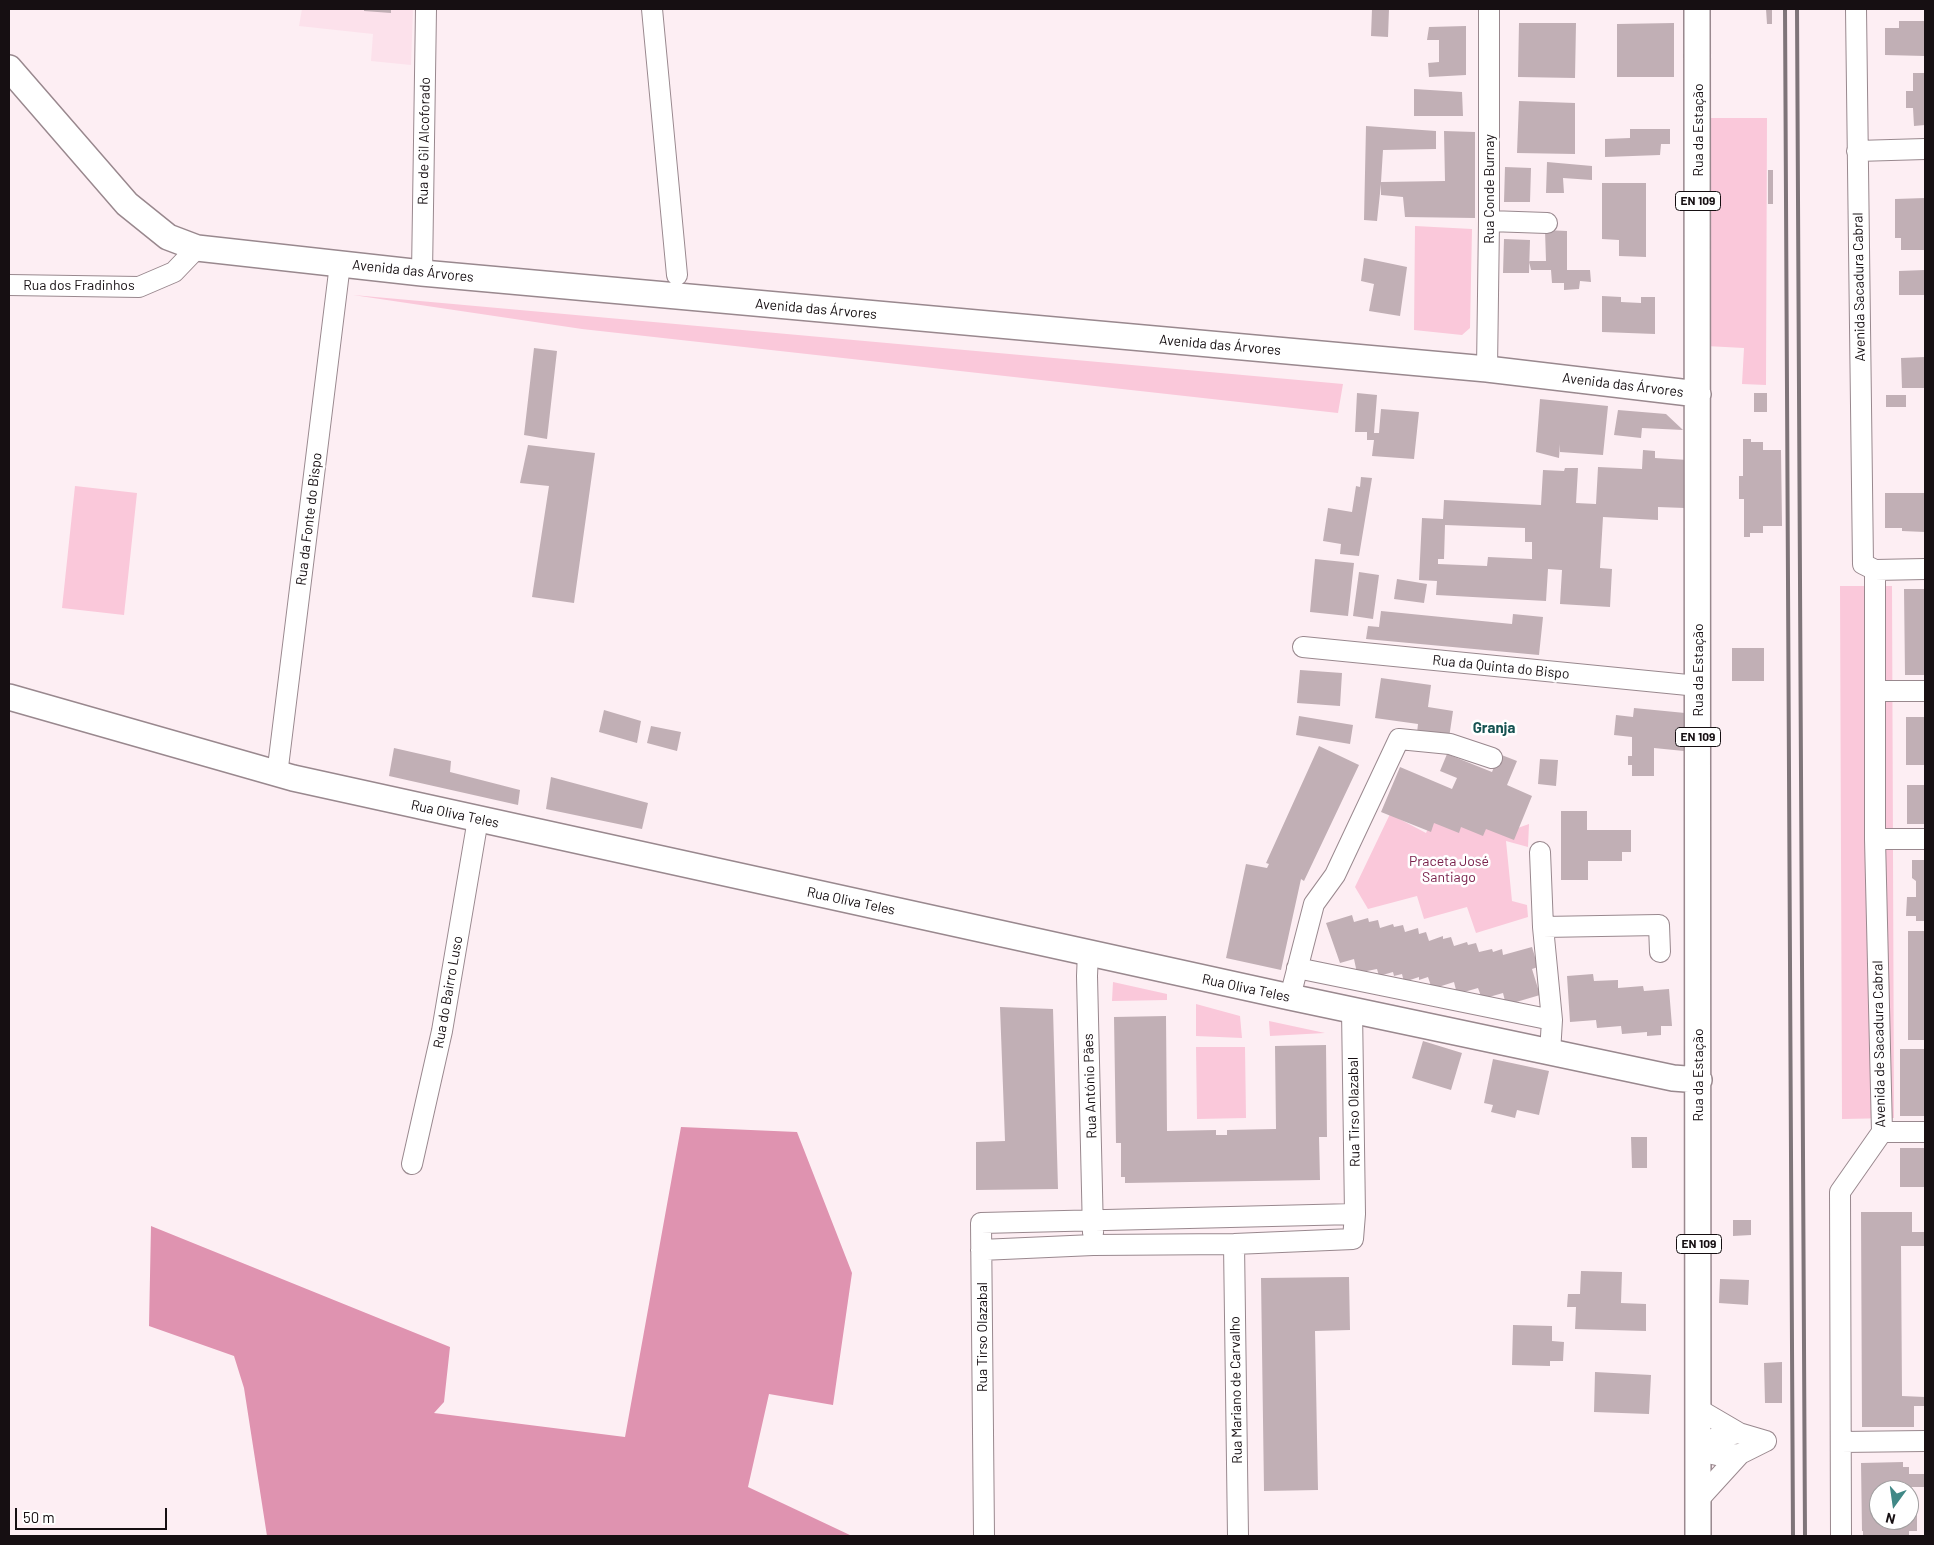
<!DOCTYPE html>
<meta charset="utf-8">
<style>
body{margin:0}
#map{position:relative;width:1934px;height:1545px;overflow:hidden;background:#fdeef3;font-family:Barlow,sans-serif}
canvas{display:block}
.frame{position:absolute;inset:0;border:10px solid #160f12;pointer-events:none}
.north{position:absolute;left:1869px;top:1480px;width:50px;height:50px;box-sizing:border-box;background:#fff;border:1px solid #a29fa0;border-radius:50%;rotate:194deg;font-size:14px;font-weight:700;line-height:20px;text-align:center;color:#160f12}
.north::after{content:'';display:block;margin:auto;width:18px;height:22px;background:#408886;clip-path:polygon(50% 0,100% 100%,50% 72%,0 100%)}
.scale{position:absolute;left:15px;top:1508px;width:152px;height:22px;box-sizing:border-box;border:2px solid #160f12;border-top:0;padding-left:6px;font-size:15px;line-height:18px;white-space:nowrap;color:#160f12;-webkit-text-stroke:4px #fff;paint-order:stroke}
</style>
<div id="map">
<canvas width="1934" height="1545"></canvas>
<div class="frame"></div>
<div class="north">N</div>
<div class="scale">50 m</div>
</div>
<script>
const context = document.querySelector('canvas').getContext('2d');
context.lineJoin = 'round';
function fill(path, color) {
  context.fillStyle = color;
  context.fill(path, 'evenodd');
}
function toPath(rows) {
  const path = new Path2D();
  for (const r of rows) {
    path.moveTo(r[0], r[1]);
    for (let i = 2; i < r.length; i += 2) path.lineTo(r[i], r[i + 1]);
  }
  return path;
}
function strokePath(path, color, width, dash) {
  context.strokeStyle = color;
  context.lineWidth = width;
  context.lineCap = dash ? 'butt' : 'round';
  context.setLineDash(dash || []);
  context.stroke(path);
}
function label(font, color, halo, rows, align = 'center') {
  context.font = font + ' Barlow,sans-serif';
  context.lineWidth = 5;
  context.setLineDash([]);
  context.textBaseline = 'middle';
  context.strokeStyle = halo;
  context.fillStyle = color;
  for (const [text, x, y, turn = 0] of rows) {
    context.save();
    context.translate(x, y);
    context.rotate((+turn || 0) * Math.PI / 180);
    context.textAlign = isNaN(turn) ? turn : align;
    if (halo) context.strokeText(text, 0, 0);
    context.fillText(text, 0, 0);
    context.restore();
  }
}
const built = toPath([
 [302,9,413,9,411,65,371,61,373,34,299,26]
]);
const green = toPath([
 [1707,118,1767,118,1766,385,1742,384,1744,348,1706,346],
 [1415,226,1472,229,1470,328,1462,335,1414,330],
 [353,295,1343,384,1338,413,582,329],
 [75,486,137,493,124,615,62,608],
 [1840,586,1892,586,1894,1118,1842,1119],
 [1390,814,1426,833,1433,818,1485,824,1512,830,1529,824,1528,847,1506,841,1512,901,1527,905,1528,917,1476,933,1467,907,1424,919,1417,896,1368,909,1355,887],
 [1113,982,1167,994,1167,1000,1112,1001],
 [1196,1004,1240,1016,1242,1038,1196,1036],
 [1269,1021,1325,1033,1270,1036],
 [1196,1047,1245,1047,1246,1118,1197,1119]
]);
const forest = toPath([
 [681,1127,797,1132,852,1273,833,1405,769,1394,748,1487,852,1536,267,1536,244,1388,234,1356,149,1326,151,1226,450,1347,444,1402,434,1413,625,1437]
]);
const building = toPath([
 [364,9,391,9,391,13,364,11],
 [1372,9,1389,9,1388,37,1371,36],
 [1766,9,1772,9,1772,24,1767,24],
 [1899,21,1925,21,1925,56,1885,55,1885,28,1899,28],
 [1519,23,1576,23,1575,78,1518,77],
 [1674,23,1674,77,1617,77,1617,24],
 [1466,26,1466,75,1429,77,1428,63,1439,62,1439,40,1427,40,1429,27],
 [1913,73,1925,73,1925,125,1914,126,1913,108,1906,108,1906,91,1913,91],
 [1414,89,1462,92,1463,116,1414,116],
 [1519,101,1575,103,1575,154,1517,153],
 [1366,126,1436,131,1436,149,1383,150,1381,182,1445,181,1444,131,1475,132,1475,218,1405,217,1403,197,1381,195,1381,184,1377,221,1364,220],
 [1630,129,1670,129,1670,144,1661,144,1660,155,1605,157,1605,139,1630,138],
 [1547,162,1592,166,1592,180,1563,178,1564,193,1546,193],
 [1505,167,1531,168,1530,202,1504,202],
 [1768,170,1773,170,1773,204,1768,204],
 [1602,183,1646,183,1646,257,1619,256,1619,240,1602,239],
 [1925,198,1925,250,1901,250,1901,238,1895,238,1895,199],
 [1545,230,1567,231,1567,270,1590,270,1591,282,1580,281,1579,289,1564,290,1564,283,1552,283,1551,270,1531,270,1529,261,1546,261],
 [1504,239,1530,240,1529,273,1503,273],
 [1364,258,1407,267,1400,316,1369,311,1374,284,1361,281],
 [1925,270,1925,295,1899,295,1899,271],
 [1602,296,1621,297,1621,302,1641,303,1641,297,1655,297,1655,334,1602,332],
 [534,348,557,351,547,439,524,435],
 [1925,357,1925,388,1902,388,1901,358],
 [1357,393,1377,395,1374,433,1379,433,1381,409,1419,412,1414,459,1372,456,1374,440,1367,440,1367,432,1355,432],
 [1754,393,1767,393,1767,412,1754,412],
 [1886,395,1906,395,1906,407,1886,407],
 [1540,399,1608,406,1603,455,1560,452,1560,444,1559,458,1536,452],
 [1618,410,1666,414,1683,430,1642,428,1641,438,1614,435],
 [1743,439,1751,439,1751,442,1763,442,1763,450,1781,450,1782,526,1763,526,1763,533,1750,533,1750,537,1744,537,1744,499,1739,499,1739,476,1743,476],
 [528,445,595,453,574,603,532,597,549,486,520,483],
 [1643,450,1655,451,1655,458,1688,460,1685,508,1658,507,1658,520,1603,517,1600,568,1612,569,1610,607,1560,604,1562,570,1548,569,1546,601,1436,595,1437,581,1419,580,1422,518,1443,519,1444,500,1541,505,1543,470,1564,471,1565,468,1578,468,1576,503,1596,504,1598,467,1642,469],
 [1445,525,1525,528,1525,542,1532,542,1532,559,1488,557,1487,566,1438,564,1438,559,1444,559],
 [1361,477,1372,478,1359,556,1340,554,1341,544,1323,541,1328,508,1352,512,1356,486,1360,487],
 [1885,493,1925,493,1925,532,1902,531,1902,528,1885,528],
 [1315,559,1354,563,1348,616,1310,612],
 [1359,572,1379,575,1373,619,1353,616],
 [1397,579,1427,584,1424,603,1394,599],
 [1904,589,1925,589,1925,675,1905,675],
 [1381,611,1512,624,1513,614,1543,617,1539,655,1366,639,1368,626,1379,627],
 [1732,648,1764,648,1764,681,1732,681],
 [1300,670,1342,673,1340,706,1297,703],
 [1381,678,1431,685,1428,707,1453,711,1449,738,1417,733,1418,724,1375,718],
 [1634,708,1685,713,1684,751,1654,748,1654,776,1632,776,1632,765,1628,765,1628,756,1632,756,1632,737,1614,735,1616,715,1633,717],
 [604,710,641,721,637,743,599,732],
 [1299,716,1353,725,1350,744,1296,735],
 [1906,717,1925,717,1925,765,1906,765],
 [651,726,681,732,677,751,647,743],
 [1319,746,1359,765,1304,881,1301,879,1281,970,1226,958,1246,864,1267,868,1269,864,1266,863],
 [394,748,451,761,450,772,520,790,518,805,389,776],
 [1447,754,1492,772,1499,754,1517,761,1507,785,1532,796,1514,840,1486,829,1483,836,1461,827,1459,833,1434,823,1431,832,1381,812,1400,767,1452,789,1457,778,1440,771],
 [1540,759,1558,760,1556,786,1538,784],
 [551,777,648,803,642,829,546,809],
 [1907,785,1925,785,1925,824,1907,824],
 [1561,811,1587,811,1587,830,1631,830,1631,852,1622,852,1622,861,1588,861,1588,880,1561,880],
 [1912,860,1925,860,1925,921,1916,921,1916,916,1906,916,1907,897,1916,897,1916,881,1912,878],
 [1352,915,1354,922,1368,918,1369,922,1378,920,1380,928,1393,924,1394,927,1403,925,1405,932,1418,928,1419,934,1426,932,1429,941,1443,936,1443,939,1451,937,1454,946,1467,942,1468,945,1476,943,1479,952,1492,949,1493,952,1502,949,1503,955,1532,947,1538,967,1532,969,1540,995,1506,1005,1503,993,1482,999,1478,988,1457,994,1454,982,1432,989,1428,977,1419,980,1419,977,1404,982,1402,974,1394,976,1393,972,1379,976,1377,969,1357,973,1354,959,1340,963,1326,923],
 [1908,931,1925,931,1925,1040,1908,1040],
 [1593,974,1594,981,1618,980,1618,988,1643,986,1644,991,1669,989,1672,1026,1661,1026,1661,1035,1647,1036,1647,1032,1622,1034,1621,1026,1597,1028,1596,1020,1570,1022,1567,976],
 [1000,1007,1053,1009,1058,1189,976,1190,976,1142,1005,1141],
 [1166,1016,1167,1131,1216,1130,1216,1135,1227,1135,1227,1130,1276,1129,1275,1046,1326,1045,1327,1137,1319,1137,1320,1180,1125,1183,1125,1177,1121,1177,1121,1143,1116,1143,1114,1017],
 [1423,1041,1462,1053,1451,1090,1412,1078],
 [1900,1049,1925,1049,1925,1116,1900,1116],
 [1493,1059,1549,1071,1539,1115,1517,1110,1515,1118,1491,1112,1493,1105,1484,1103],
 [1631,1137,1647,1137,1647,1168,1632,1168],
 [1900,1148,1925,1148,1925,1187,1900,1187],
 [1861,1212,1912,1212,1912,1232,1925,1232,1925,1246,1901,1246,1902,1396,1925,1397,1925,1406,1914,1406,1914,1427,1862,1427],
 [1733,1220,1751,1220,1751,1235,1733,1236],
 [1581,1271,1622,1272,1621,1303,1646,1304,1646,1331,1575,1329,1576,1307,1567,1307,1568,1294,1580,1294],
 [1349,1277,1350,1330,1315,1331,1318,1490,1264,1491,1261,1278],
 [1720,1279,1749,1280,1748,1305,1719,1303],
 [1513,1325,1552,1326,1552,1341,1564,1342,1563,1361,1550,1361,1550,1366,1512,1365],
 [1782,1362,1782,1403,1765,1403,1764,1363],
 [1595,1372,1651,1375,1649,1414,1594,1412],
 [1903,1462,1903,1467,1909,1467,1909,1474,1925,1474,1925,1487,1904,1487,1904,1490,1879,1490,1879,1520,1909,1520,1909,1508,1917,1509,1917,1531,1909,1531,1909,1536,1863,1536,1863,1531,1862,1531,1861,1463]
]);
const minor = toPath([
 [652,9,677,275],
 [1856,9,1863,564,1875,570,1925,569],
 [1857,151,1925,149],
 [1489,221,1547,223],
 [422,273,426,9],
 [9,285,139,287,174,272,197,248],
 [1487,369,1489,221,1489,9],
 [1303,647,1698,686],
 [1876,691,1925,691],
 [277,775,340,264],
 [1875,839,1925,839],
 [1540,852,1543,927,1552,1020,1550,1053],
 [1543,927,1659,925,1660,952],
 [1088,952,1087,976,1093,1233],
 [1297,968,1552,1020],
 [1290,997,1314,904,1335,875,1399,739,1450,744,1492,758],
 [1882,1132,1925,1132],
 [412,1164,442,1031,478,819],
 [1234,1244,1238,1536],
 [981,1250,1093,1245,1234,1244,1353,1239,1355,1214,1352,1010],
 [1698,1409,1739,1433,1766,1441],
 [1841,1442,1925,1441],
 [1698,1451,1717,1455,1740,1454,1766,1441],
 [1698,1451,1715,1438,1739,1433],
 [1699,1499,1740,1454],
 [984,1536,981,1223,1355,1214],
 [1841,1536,1840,1192,1882,1132,1875,839,1875,570]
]);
const major = toPath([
 [1697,9,1698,1536],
 [9,68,127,204,168,237,197,248,422,273,1487,369,1698,394],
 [9,697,293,778,1290,997,1673,1078,1699,1080]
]);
const rail = toPath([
 [1785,9,1793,1536],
 [1797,9,1805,1536]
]);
const shields = [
 [1698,201,45],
 [1698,737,45],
 [1699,1244,45]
];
const shieldNames = [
 ["EN 109",1698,201],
 ["EN 109",1698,737],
 ["EN 109",1699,1244]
];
const streetNames = [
 ["Rua da Estação",1698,130,-90],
 ["Rua de Gil Alcoforado",424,141,-89],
 ["Rua Conde Burnay",1489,189,-90],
 ["Avenida das Árvores",413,271,6],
 ["Rua dos Fradinhos",79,285],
 ["Avenida Sacadura Cabral",1859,287,-91],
 ["Avenida das Árvores",816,309,5],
 ["Avenida das Árvores",1220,345,5],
 ["Avenida das Árvores",1623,385,7],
 ["Rua da Fonte do Bispo",309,519,-83],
 ["Rua da Quinta do Bispo",1501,667,6],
 ["Rua da Estação",1698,670,-90],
 ["Rua Oliva Teles",455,814,12],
 ["Rua Oliva Teles",851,901,12],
 ["Rua Oliva Teles",1246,988,12],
 ["Rua do Bairro Luso",448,992,-80],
 ["Avenida de Sacadura Cabral",1879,1044,-91],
 ["Rua da Estação",1698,1075,-90],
 ["Rua António Pães",1090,1086,-92],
 ["Rua Tirso Olazabal",1354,1112,-91],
 ["Rua Tirso Olazabal",982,1337,-90],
 ["Rua Mariano de Carvalho",1236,1390,-91]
];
const parkNames = [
 ["Praceta José",1449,861],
 ["Santiago",1449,877]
];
const neighbourhoodNames = [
 ["Granja",1494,728]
];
fill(built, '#fce1eb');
fill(green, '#fac8da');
fill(forest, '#df93b0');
fill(building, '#c1afb5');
strokePath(minor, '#99888e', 22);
strokePath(major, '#99888e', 28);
strokePath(minor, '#fff', 20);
strokePath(major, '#fff', 25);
strokePath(rail, '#7f7579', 4);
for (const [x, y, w] of shields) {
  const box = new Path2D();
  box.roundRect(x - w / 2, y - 9.5, w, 19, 4);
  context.fillStyle = '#fff';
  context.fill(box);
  strokePath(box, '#160f12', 1);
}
label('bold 12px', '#160f12', null, shieldNames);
label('14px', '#160f12', '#fff', streetNames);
label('14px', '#79214b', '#fff', parkNames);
label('bold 15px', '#175352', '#fff', neighbourhoodNames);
</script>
